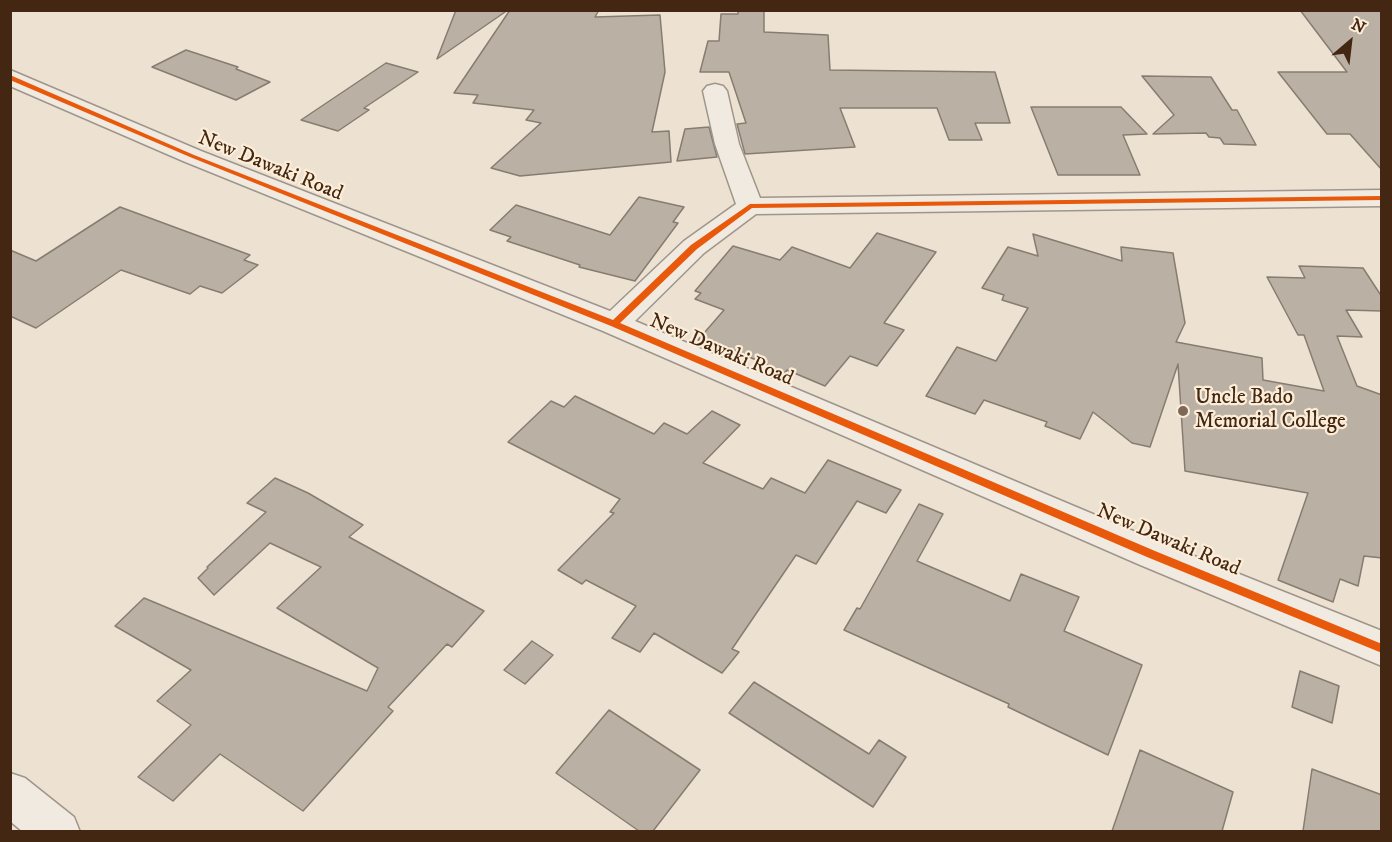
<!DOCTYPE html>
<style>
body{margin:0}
#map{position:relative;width:1392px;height:842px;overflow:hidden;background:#ede1d1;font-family:"IM FELL DW Pica",serif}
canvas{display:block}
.frame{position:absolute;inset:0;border:12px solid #432712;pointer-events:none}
.north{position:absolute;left:1320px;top:12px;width:60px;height:60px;-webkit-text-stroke:4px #fcedd9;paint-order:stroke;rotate:28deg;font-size:16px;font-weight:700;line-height:24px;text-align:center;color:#432712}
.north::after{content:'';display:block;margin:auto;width:21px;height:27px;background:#432712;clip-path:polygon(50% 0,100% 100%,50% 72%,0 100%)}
</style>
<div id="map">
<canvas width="1392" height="842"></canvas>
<div class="frame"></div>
<div class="north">N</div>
</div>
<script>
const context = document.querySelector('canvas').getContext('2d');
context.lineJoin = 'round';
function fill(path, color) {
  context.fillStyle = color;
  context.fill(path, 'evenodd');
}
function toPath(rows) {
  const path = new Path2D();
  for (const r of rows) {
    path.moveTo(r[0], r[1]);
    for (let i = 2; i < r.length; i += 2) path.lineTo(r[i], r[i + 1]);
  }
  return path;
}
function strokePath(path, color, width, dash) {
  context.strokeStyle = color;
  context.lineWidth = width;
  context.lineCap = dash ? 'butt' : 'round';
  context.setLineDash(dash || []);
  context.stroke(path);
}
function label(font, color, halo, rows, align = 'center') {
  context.font = font + ' "IM FELL DW Pica",serif';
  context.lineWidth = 4.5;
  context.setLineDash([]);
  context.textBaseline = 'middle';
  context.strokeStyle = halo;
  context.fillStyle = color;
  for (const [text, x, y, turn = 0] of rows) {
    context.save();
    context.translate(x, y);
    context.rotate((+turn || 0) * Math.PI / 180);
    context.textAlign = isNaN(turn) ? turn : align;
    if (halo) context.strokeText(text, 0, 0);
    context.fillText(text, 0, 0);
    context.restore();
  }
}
const building = toPath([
 [456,10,508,10,437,59,456,10],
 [510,10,599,10,595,17,660,15,665,72,652,132,669,131,671,162,520,176,491,168,541,123,526,120,534,110,473,103,478,95,454,93,510,10],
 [738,10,764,10,764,32,828,35,830,70,995,72,1010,123,975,123,982,140,949,140,937,108,840,108,855,147,745,154,737,124,746,123,729,72,700,72,708,41,719,41,721,14,738,14,738,10],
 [1300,10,1382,10,1382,170,1350,134,1327,134,1278,72,1347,72,1300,10],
 [186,50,238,67,236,69,270,82,236,100,152,67,186,50],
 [386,63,418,72,364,108,369,110,338,131,301,120,386,63],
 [1142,76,1211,77,1232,110,1237,110,1256,145,1224,144,1220,138,1209,137,1206,133,1153,134,1174,115,1142,76],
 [1031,107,1121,107,1147,134,1123,135,1140,175,1058,175,1031,107],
 [709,127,717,157,677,161,685,129,709,127],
 [639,197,684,207,673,222,678,223,635,281,579,267,580,265,507,241,511,237,490,230,516,205,610,235,639,197],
 [120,207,250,255,244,260,258,265,222,293,200,286,190,294,121,270,36,328,10,316,10,250,36,261,120,207],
 [877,233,936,252,884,323,904,330,877,366,850,356,825,386,787,370,785,373,727,347,725,350,698,340,724,310,695,299,701,293,695,291,733,246,780,260,792,247,850,268,877,233],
 [1033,234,1122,261,1121,247,1173,253,1185,323,1176,342,1262,358,1263,380,1324,391,1304,335,1298,335,1267,277,1305,278,1299,266,1363,268,1382,297,1382,311,1346,310,1362,337,1337,336,1357,386,1382,395,1382,558,1364,556,1358,586,1340,579,1333,602,1278,580,1308,493,1185,471,1178,364,1150,447,1132,443,1093,412,1080,439,1045,426,1047,422,984,400,975,414,926,396,957,347,996,361,1028,308,1002,300,1004,295,982,288,1008,247,1038,256,1033,234],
 [575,396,654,434,664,423,687,434,712,411,740,425,703,463,763,489,771,478,805,493,828,460,901,490,886,513,857,501,816,564,796,555,732,649,739,652,722,673,654,633,640,652,612,638,636,606,586,580,582,584,558,570,614,513,610,512,620,499,508,442,551,401,564,407,575,396],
 [275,478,308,493,363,525,349,537,484,611,452,647,447,644,388,707,393,711,303,811,220,754,173,801,138,777,191,725,157,701,191,670,115,626,144,598,367,691,378,668,277,608,321,567,270,543,214,595,198,578,208,568,207,567,266,512,247,503,275,478],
 [919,504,943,514,917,561,1010,601,1021,574,1079,597,1064,631,1142,665,1108,755,1008,707,1009,704,844,630,857,608,860,609,919,504],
 [532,641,553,655,525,684,504,670,532,641],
 [1300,671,1339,686,1332,723,1292,707,1300,671],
 [754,682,869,754,879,740,906,757,873,807,729,713,754,682],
 [609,710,700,770,653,831,639,831,556,773,609,710],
 [1140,750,1233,792,1222,831,1112,831,1140,750],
 [1312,769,1382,795,1382,831,1303,831,1312,769]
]);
const minor = toPath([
 [10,70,201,151,610,311,684,241,736,204,715,144,703,91,707,86,715,84,723,86,727,91,739,144,760,198,1382,190,1382,206,756,214,704,253,635,321,1164,544,1382,631,1382,666,1138,564,603,331,183,161,10,86,10,70],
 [10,773,25,778,74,817,80,832,23,832,10,821,10,773]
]);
const cycleway = toPath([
 [10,75,194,155,613,320,691,245,750,204,1382,196,1382,200,752,208,697,249,620,323,1155,551,1382,644,1382,653,1147,557,611,326,190,157,10,80,10,75]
]);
const markers = [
 [1183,411,6,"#7e6855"]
];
const streetNames = [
 ["New Dawaki Road",270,167,22],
 ["New Dawaki Road",721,351,23],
 ["New Dawaki Road",1168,541,23]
];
const poiNames = [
 ["Uncle Bado",1195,399],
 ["Memorial College",1195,423]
];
fill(building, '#bab1a4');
strokePath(building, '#877c71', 1.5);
strokePath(minor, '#9f958a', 3);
fill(minor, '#f0eae1');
fill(cycleway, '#e8590c');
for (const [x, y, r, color] of markers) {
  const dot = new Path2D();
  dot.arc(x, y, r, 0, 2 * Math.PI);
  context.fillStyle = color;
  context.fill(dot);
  strokePath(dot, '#fcedd9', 2);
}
label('21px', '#432712', '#fcedd9', streetNames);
label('21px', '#432712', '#fcedd9', poiNames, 'left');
</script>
